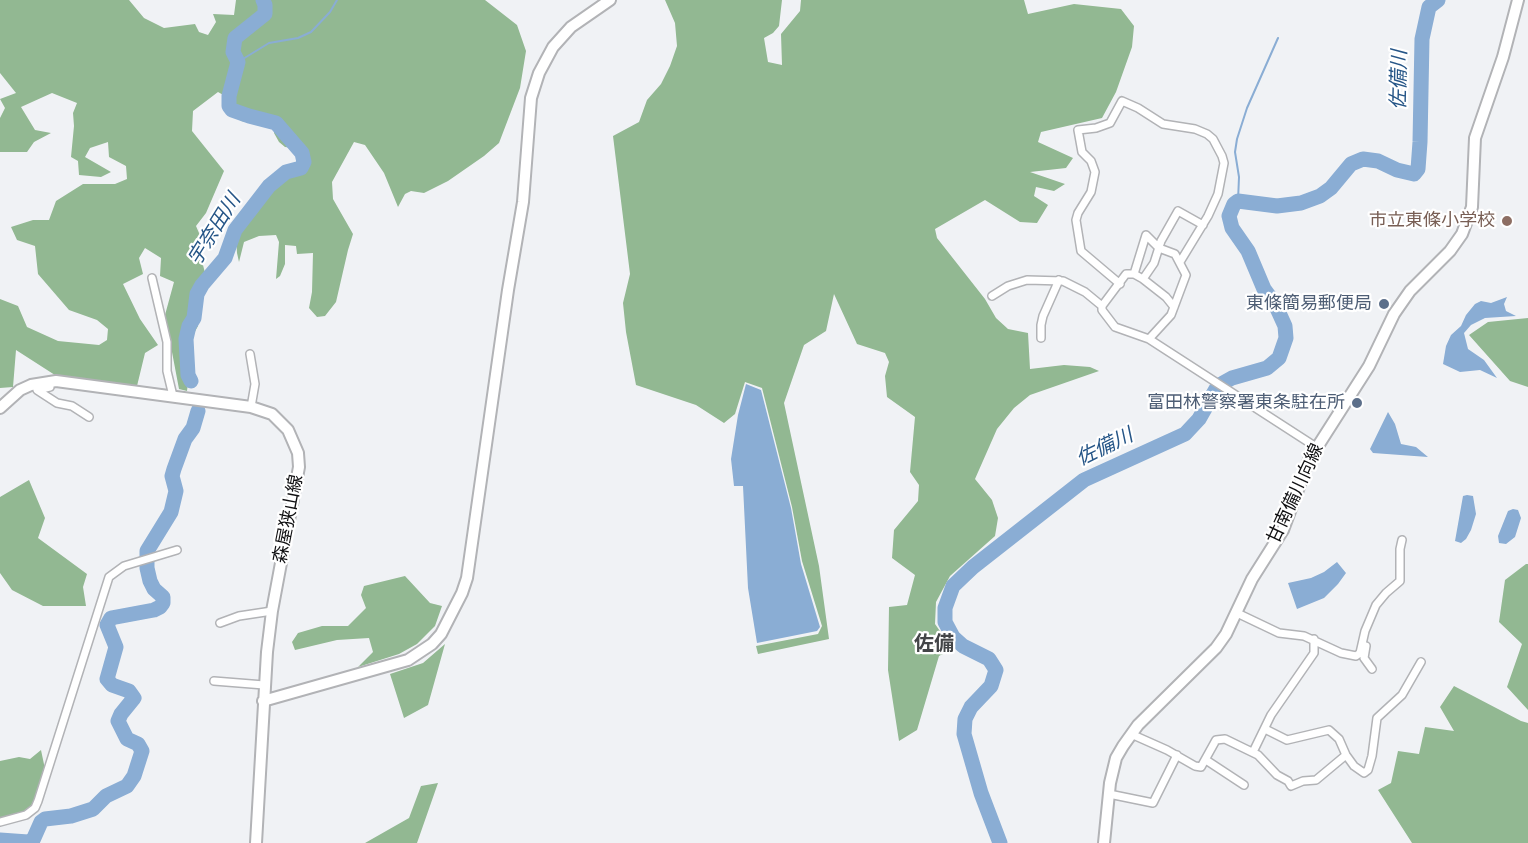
<!DOCTYPE html>
<meta charset="utf-8">
<style>
body{margin:0}
canvas{display:block;background:#f0f2f5}
</style>
<canvas width="1528" height="843"></canvas>
<script>
const context = document.querySelector('canvas').getContext('2d');
context.lineJoin = 'round';
function fill(path, color) {
  context.fillStyle = color;
  context.fill(path, 'evenodd');
}
function toPath(rows) {
  const path = new Path2D();
  for (const r of rows) {
    path.moveTo(r[0], r[1]);
    for (let i = 2; i < r.length; i += 2) path.lineTo(r[i], r[i + 1]);
  }
  return path;
}
function strokePath(path, color, width, dash) {
  context.strokeStyle = color;
  context.lineWidth = width;
  context.lineCap = dash ? 'butt' : 'round';
  context.setLineDash(dash || []);
  context.stroke(path);
}
function label(font, color, halo, rows, align = 'center') {
  context.font = font + ' "DM Sans","Noto Sans JP",sans-serif';
  context.lineWidth = 4.5;
  context.setLineDash([]);
  context.textBaseline = 'middle';
  context.strokeStyle = halo;
  context.fillStyle = color;
  for (const [text, x, y, turn = 0] of rows) {
    context.save();
    context.translate(x, y);
    context.rotate((+turn || 0) * Math.PI / 180);
    context.textAlign = isNaN(turn) ? turn : align;
    if (halo) context.strokeText(text, 0, 0);
    context.fillText(text, 0, 0);
    context.restore();
  }
}
const forest = toPath([
 [0,0,129,0,144,18,164,28,195,24,199,32,208,35,216,22,213,14,234,15,236,0,485,0,517,25,526,51,520,88,499,143,484,156,448,181,424,193,411,191,405,194,398,207,384,173,365,145,354,142,332,182,333,199,353,234,348,250,336,302,325,316,317,317,309,308,312,292,313,253,297,254,296,246,285,245,285,264,280,276,276,279,279,242,276,235,259,236,244,242,239,262,237,253,236,237,242,220,268,186,295,166,301,149,285,147,279,142,274,133,275,122,267,120,251,123,241,121,235,113,232,100,218,92,193,111,192,131,224,171,206,213,196,226,202,240,188,256,202,261,207,281,199,302,198,326,187,346,189,374,187,391,179,389,165,315,174,282,160,276,161,258,145,248,139,258,143,274,123,284,140,319,158,345,145,353,137,386,58,377,16,350,13,387,0,388,0,299,18,306,27,327,58,341,99,345,107,340,108,329,97,320,69,310,38,274,35,246,17,240,11,227,33,220,49,220,56,201,83,184,115,184,127,179,126,166,109,157,108,142,90,148,85,157,111,172,101,177,79,175,78,161,71,157,74,126,73,113,77,103,52,93,21,107,35,130,51,133,34,142,27,152,0,152,0,118,5,108,0,99,16,93,0,73],
 [665,0,782,0,779,26,773,33,764,38,768,62,782,65,781,34,800,11,801,0,1024,0,1028,14,1074,4,1121,9,1134,26,1132,47,1116,92,1102,118,1041,132,1038,142,1073,158,1066,168,1030,172,1065,184,1054,191,1036,187,1034,196,1048,205,1037,223,1020,222,985,200,935,229,937,238,985,299,996,318,1008,329,1028,333,1030,369,1064,365,1090,367,1099,371,1030,395,1014,408,997,429,975,479,992,500,998,518,995,536,950,576,936,602,935,624,947,641,950,650,939,656,917,730,899,741,888,670,889,607,907,605,915,575,892,558,894,530,918,501,919,485,910,472,915,417,887,397,885,376,889,362,885,353,857,344,834,294,826,331,804,345,784,403,819,566,829,639,758,654,756,646,818,634,822,626,802,561,792,507,762,388,745,382,735,414,724,423,696,405,636,385,626,332,623,303,630,274,613,136,639,122,647,100,661,84,670,66,677,46,675,23],
 [1528,318,1528,387,1510,381,1469,335,1488,322],
 [29,480,45,518,38,538,87,574,83,587,86,606,43,606,12,590,0,573,0,497],
 [1526,564,1528,564,1528,710,1507,687,1522,644,1499,622,1505,580],
 [405,576,430,603,442,606,435,626,417,644,399,654,358,667,373,652,369,638,337,640,295,650,292,642,298,633,322,626,348,626,366,608,361,595,364,586],
 [445,644,428,705,404,718,390,674,423,663],
 [1454,686,1521,721,1528,723,1528,843,1412,843,1378,790,1391,783,1398,751,1419,754,1425,727,1454,731,1440,707],
 [41,750,45,769,32,807,24,813,0,820,0,761,19,757,30,759],
 [438,783,417,843,365,843,409,818,421,786]
]);
const water = toPath([
 [1507,297,1504,304,1506,311,1516,316,1485,318,1471,325,1464,333,1468,349,1484,360,1497,378,1480,370,1460,372,1443,364,1446,346,1451,335,1461,326,1466,315,1475,304,1481,301,1491,303],
 [746,384,761,390,791,508,801,564,820,627,817,631,757,643,748,588,743,486,734,486,731,459,738,415],
 [1388,412,1395,424,1401,444,1416,447,1428,457,1373,453,1370,449],
 [1467,495,1473,496,1476,514,1471,530,1466,539,1461,543,1455,541,1463,496],
 [1513,509,1518,510,1521,518,1515,537,1506,544,1499,543,1498,536,1508,511],
 [1337,562,1346,573,1338,584,1324,598,1297,609,1288,583,1311,578,1324,572]
]);
const stream = toPath([
 [238,62,269,43,298,38,311,32,330,12,337,0],
 [1238,201,1239,177,1235,152,1237,139,1247,108,1278,38]
]);
const river = toPath([
 [191,381,188,375,186,339,189,326,194,318,197,294,202,285,225,258,235,230,269,186,286,172,301,168,304,162,302,153,276,123,249,116,232,110,229,106,229,96,238,62,233,52,235,38,265,14,265,5,263,0],
 [0,840,28,842,33,840,41,822,45,819,71,816,93,809,106,796,127,786,134,776,142,751,138,744,127,739,118,721,121,714,134,698,129,691,112,685,107,679,116,647,107,625,111,618,154,610,160,607,163,603,163,597,154,589,150,581,147,568,147,551,171,512,176,491,172,476,174,469,185,439,193,428,198,411],
 [1000,843,981,793,964,734,965,719,971,707,991,686,996,670,989,659,963,646,953,637,945,622,945,608,953,586,973,567,1084,480,1185,434,1199,419,1216,389,1223,383,1232,378,1267,368,1279,358,1286,338,1285,326,1275,304,1264,289,1248,251,1232,228,1229,216,1234,204,1238,201,1277,206,1301,203,1320,196,1331,188,1351,164,1363,159,1378,161,1397,170,1414,174,1418,169,1420,142,1422,39,1429,7,1438,0]
]);
const street = toPath([
 [1134,274,1146,235,1159,248,1175,254,1186,275,1171,315,1149,339],
 [152,278,167,342,167,371,173,396],
 [1143,279,1166,297,1174,307],
 [1120,284,1081,251,1076,220,1078,213,1091,192,1095,172,1091,161,1082,152,1078,130,1096,128,1110,123,1122,101,1138,108,1163,124,1195,129,1207,134,1213,139,1222,156,1224,163,1218,194,1208,216,1180,262],
 [992,296,1008,286,1027,280,1063,281,1085,292,1102,306,1102,310,1115,327,1149,339,1316,447],
 [1102,306,1126,274,1134,274,1143,279,1154,263,1161,241,1178,211,1203,225],
 [1041,338,1041,325,1043,316,1059,280],
 [250,354,255,384,251,407],
 [50,381,50,387,37,390,57,403,72,406,89,417],
 [1237,613,1279,633,1304,636,1341,653,1356,656,1360,653,1365,631,1376,605,1386,593,1400,581,1400,549,1402,540],
 [220,623,239,616,272,611],
 [1366,646,1364,658,1372,669],
 [214,681,264,685],
 [1265,729,1287,740,1329,730,1339,739,1346,755,1354,766,1364,773,1368,770,1372,756,1377,718,1402,695,1421,662],
 [1131,734,1167,750,1195,766,1201,767,1216,740,1225,739,1258,755,1277,775,1288,781,1291,786,1303,781,1316,780,1346,755],
 [1253,752,1271,715,1314,653,1314,639],
 [1206,760,1244,785],
 [1109,794,1153,803,1177,755],
 [0,822,26,815,35,808,38,801,109,577,124,566,177,550]
]);
const secondary = toPath([
 [0,408,20,390,31,385,56,381,251,407,272,414,288,430,298,453,299,467,272,611,267,652,256,843],
 [263,701,408,660,432,644,441,634,462,593,467,578,508,290,523,202,531,98,539,73,553,47,571,27,610,0],
 [1104,843,1110,783,1116,758,1123,746,1138,725,1216,648,1226,634,1252,579,1283,530,1309,460,1369,366,1394,314,1410,291,1450,251,1462,234,1472,207,1475,138,1503,57,1518,0]
]);
const markers = [
 [1507,221,6,"#8d6e63"],
 [1384,304,6,"#5c6f8a"],
 [1357,403,6,"#5c6f8a"]
];
const educationNames = [
 ["市立東條小学校",1495,221]
];
const serviceNames = [
 ["東條簡易郵便局",1372,304],
 ["富田林警察署東条駐在所",1345,403]
];
const streetNames = [
 ["甘南備川向線",1296,494,-65],
 ["森屋狭山線",289,519,-79]
];
const waterNames = [
 ["佐備川",1400,80,-89],
 ["宇奈田川",215,230,-58],
 ["佐備川",1105,448,-26]
];
const neighbourhoodNames = [
 ["佐備",934,645]
];
fill(forest, '#92b892');
fill(water, '#8aadd4');
strokePath(stream, '#8aadd4', 2);
strokePath(river, '#8aadd4', 15);
strokePath(street, '#b2b3b6', 10);
strokePath(secondary, '#b2b3b6', 14);
strokePath(street, '#fff', 7);
strokePath(secondary, '#fff', 10);
for (const [x, y, r, color] of markers) {
  const dot = new Path2D();
  dot.arc(x, y, r, 0, 2 * Math.PI);
  context.fillStyle = color;
  context.fill(dot);
  strokePath(dot, '#fff', 2);
}
label('18px', '#785e54', '#fff', educationNames, 'right');
label('18px', '#4e5e75', '#fff', serviceNames, 'right');
label('18px', '#0f0f11', '#fff', streetNames);
label('italic 20px', '#255587', '#fff', waterNames);
label('bold 20px', '#434548', '#fff', neighbourhoodNames);
</script>
